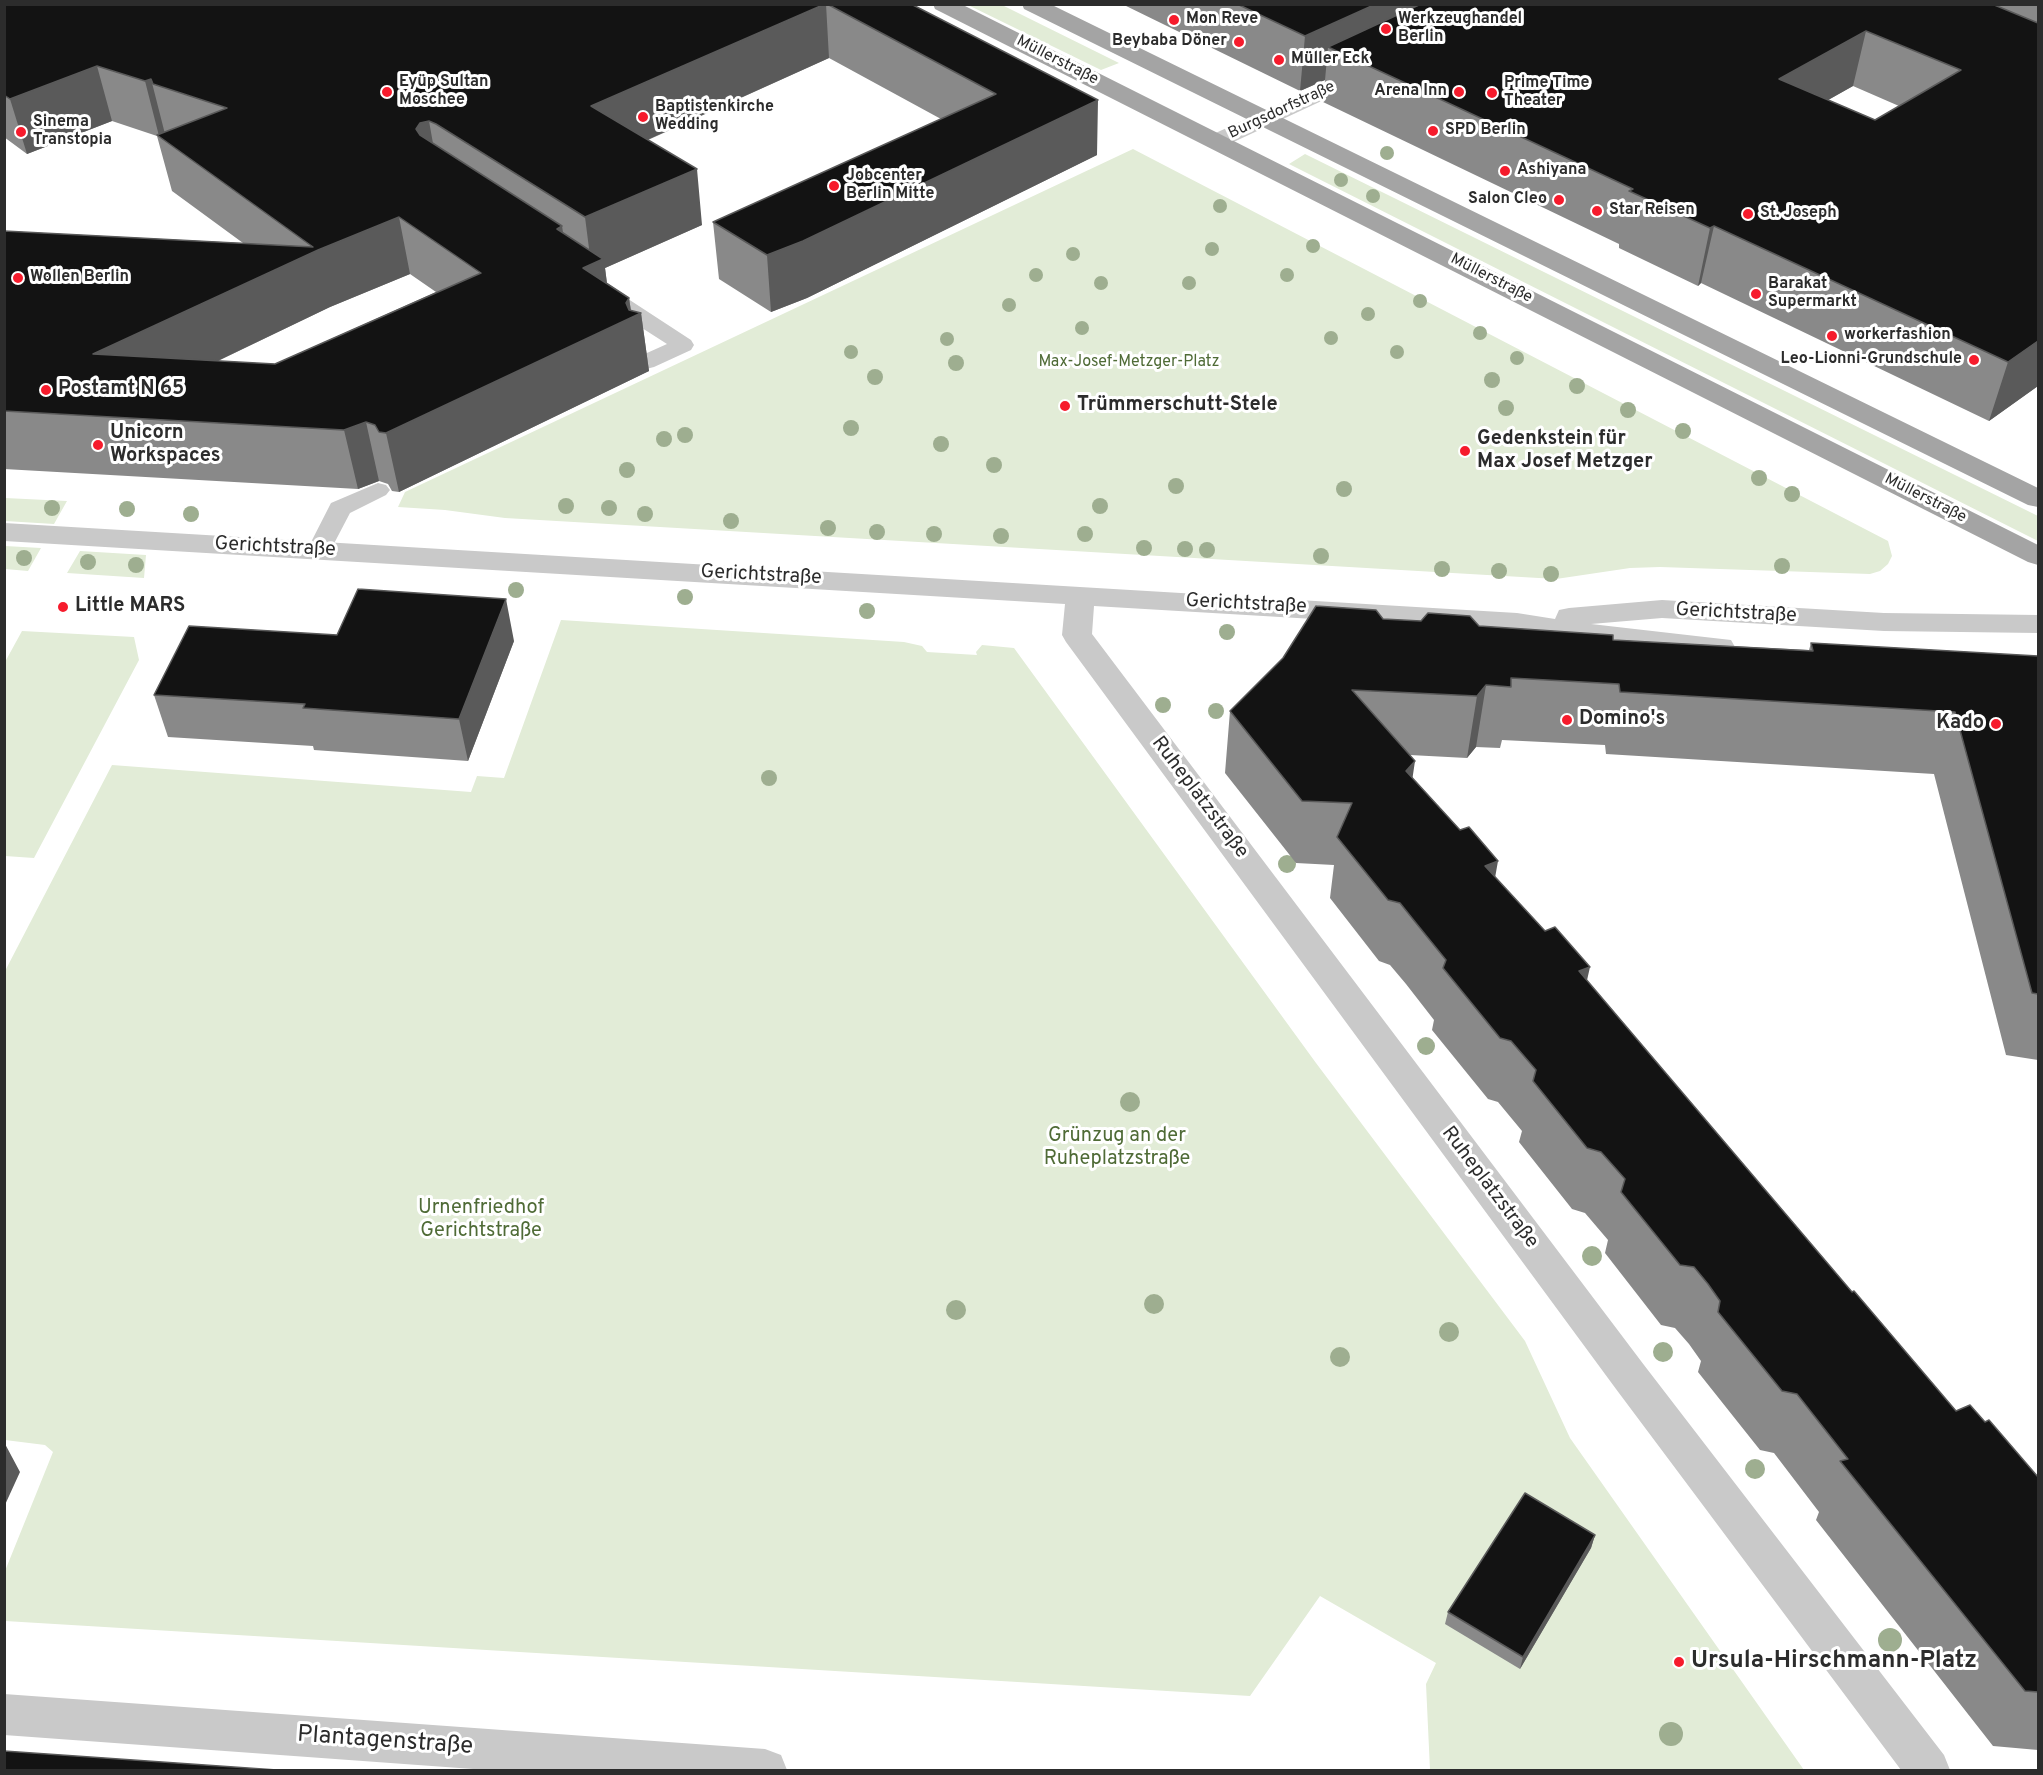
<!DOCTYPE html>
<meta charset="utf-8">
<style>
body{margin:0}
#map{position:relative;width:2043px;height:1775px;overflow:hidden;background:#fff;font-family:Overpass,sans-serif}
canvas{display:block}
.frame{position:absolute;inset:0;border:6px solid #2c2c2c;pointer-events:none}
</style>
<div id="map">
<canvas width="2043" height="1775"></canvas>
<div class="frame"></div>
</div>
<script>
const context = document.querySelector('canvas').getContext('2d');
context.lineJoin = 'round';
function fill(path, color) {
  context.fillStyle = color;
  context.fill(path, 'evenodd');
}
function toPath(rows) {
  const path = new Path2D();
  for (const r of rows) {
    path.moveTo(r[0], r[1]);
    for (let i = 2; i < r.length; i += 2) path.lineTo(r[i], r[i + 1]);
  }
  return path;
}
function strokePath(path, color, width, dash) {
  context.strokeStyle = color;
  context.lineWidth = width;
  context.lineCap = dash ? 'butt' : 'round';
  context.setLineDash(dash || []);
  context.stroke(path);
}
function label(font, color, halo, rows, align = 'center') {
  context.font = font + ' Overpass,sans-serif';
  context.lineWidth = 6;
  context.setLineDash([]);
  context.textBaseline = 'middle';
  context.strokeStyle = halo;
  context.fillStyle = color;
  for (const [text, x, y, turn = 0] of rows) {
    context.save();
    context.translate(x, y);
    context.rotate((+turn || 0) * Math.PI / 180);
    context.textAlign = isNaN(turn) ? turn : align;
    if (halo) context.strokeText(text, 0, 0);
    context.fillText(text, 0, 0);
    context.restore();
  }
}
const green = toPath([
 [968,5,1002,5,1119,63,1101,70],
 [1133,149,1888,541,1892,556,1888,564,1880,571,1870,574,1660,567,1630,568,1556,579,505,518,445,510,398,507,405,492],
 [1305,154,2038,516,2038,541,1289,164],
 [4,498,5,498,67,501,54,524,5,521],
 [5,546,41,548,28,571,5,569],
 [80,551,146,555,144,578,67,573],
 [561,620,904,642,922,646,927,652,977,655,976,652,982,645,1014,648,1316,1063,1525,1341,1570,1438,1804,1770,1430,1770,1426,1684,1436,1663,1320,1596,1250,1696,5,1621,5,1571,53,1452,45,1445,5,1440,4,973,112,765,471,792,477,776,504,778],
 [22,631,134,637,139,660,34,858,5,856,5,662]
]);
const lane = toPath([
 [611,291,619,293,691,340,694,345,691,350,654,367,646,369,638,367,635,362,638,357,667,344,603,303,600,298,603,293,611,291],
 [378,483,386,485,390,490,386,495,350,513,328,555,319,558,310,555,307,550,331,503,378,483]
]);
const street = toPath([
 [1365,65,1373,67,1376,72,1373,77,1225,146,1217,148,1209,146,1205,141,1209,136,1365,65],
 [4,523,1517,613,1555,619,1559,610,1569,608,1662,600,1884,613,2038,615,2038,633,1884,631,1662,618,1591,624,1731,640,1735,647,1731,654,1720,657,1610,646,1517,631,1094,606,1092,634,1644,1365,1944,1755,1950,1770,1901,1770,1616,1389,1066,642,1062,635,1065,604,4,541,4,523],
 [4,1694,765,1749,781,1755,787,1770,487,1770,4,1735,4,1694]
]);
const primary = toPath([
 [933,4,961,4,2038,545,2038,565,2028,562,935,9,933,4],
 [1022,4,1050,4,2038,488,2038,507,2028,505,1024,9,1022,4]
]);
const trees = [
 [1387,153,7],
 [1341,180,7],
 [1373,196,7],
 [1220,206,7],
 [1313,246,7],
 [1212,249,7],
 [1073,254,7],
 [1036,275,7],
 [1287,275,7],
 [1101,283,7],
 [1189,283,7],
 [1420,301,7],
 [1009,305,7],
 [1368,314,7],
 [1082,328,7],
 [1480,333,7],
 [1331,338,7],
 [947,339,7],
 [851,352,7],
 [1397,352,7],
 [1517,358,7],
 [956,363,8],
 [875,377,8],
 [1492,380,8],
 [1577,386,8],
 [1506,408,8],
 [1628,410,8],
 [851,428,8],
 [1683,431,8],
 [685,435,8],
 [664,439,8],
 [941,444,8],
 [994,465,8],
 [627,470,8],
 [1759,478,8],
 [1176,486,8],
 [1344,489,8],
 [1792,494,8],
 [566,506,8],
 [1100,506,8],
 [52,508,8],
 [609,508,8],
 [127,509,8],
 [191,514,8],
 [645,514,8],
 [731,521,8],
 [828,528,8],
 [877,532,8],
 [934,534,8],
 [1085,534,8],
 [1001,536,8],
 [1144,548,8],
 [1185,549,8],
 [1207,550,8],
 [1321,556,8],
 [24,558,8],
 [88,562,8],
 [136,565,8],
 [1782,566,8],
 [1442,569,8],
 [1499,571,8],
 [1551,574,8],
 [516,590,8],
 [685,597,8],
 [867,611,8],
 [1227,632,8],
 [1163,705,8],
 [1216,711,8],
 [769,778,8],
 [1287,864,9],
 [1426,1046,9],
 [1130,1102,10],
 [1592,1256,10],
 [1154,1304,10],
 [956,1310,10],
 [1449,1332,10],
 [1663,1352,10],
 [1340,1357,10],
 [1755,1469,10],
 [1890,1640,12],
 [1671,1734,12]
];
const wall = toPath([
 [4,4,911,4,1097,155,807,298,771,312,719,279,713,222,941,119,829,58,648,140,702,225,605,268,607,283,629,298,631,311,641,313,649,371,399,492,392,491,388,484,379,481,358,489,4,469,4,231,243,243,172,191,157,136,112,121,27,154,4,137],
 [410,274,436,292,275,364,218,361,330,307],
 [1122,4,2038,4,2038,386,1989,421,1701,283,1698,286,1619,248,1619,244,1323,102,1325,80,1300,91],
 [1853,86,1899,106,1875,120,1828,100],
 [1383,619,1479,626,1613,640,1809,650,1811,643,2038,656,2038,1060,2006,1055,1934,774,1606,754,1605,745,1502,740,1500,748,1476,747,1467,758,1410,755,1412,778,1495,877,1587,981,1852,1292,1956,1411,1985,1422,2038,1477,2038,1750,1993,1746,1816,1520,1819,1512,1774,1453,1760,1450,1698,1372,1701,1361,1689,1344,1675,1328,1661,1325,1605,1253,1608,1240,1585,1213,1572,1209,1519,1142,1522,1131,1498,1102,1488,1099,1432,1030,1434,1020,1406,984,1390,965,1379,961,1330,898,1334,865,1296,863,1225,773,1230,711],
 [337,635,514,641,468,761,314,750,313,746,168,737,154,695],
 [1595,1535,1591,1548,1520,1669,1445,1624,1448,1612]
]);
const shadedWall = toPath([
 [826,4,829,58,598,162,591,106],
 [1376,4,1447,4,1328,47,1325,80,1300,91,1305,36],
 [1866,31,1853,86,1766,135,1779,79],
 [97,66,112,121,27,154,10,99],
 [151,79,165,134,159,136,145,81],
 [1098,100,1097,155,807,298,771,312,767,255],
 [429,121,439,177,416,129,420,123],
 [697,169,702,225,605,268,611,316,583,268,591,264,585,217],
 [399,217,410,274,330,307,111,412,93,354,318,250],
 [562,226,571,283,557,229],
 [1714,226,1701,283,1698,286,1710,228],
 [629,298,632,318,641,313,649,371,399,492,386,433,626,303],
 [2038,341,2038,386,1989,421,2008,362],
 [366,422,379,481,358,489,344,430],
 [506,599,514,641,468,761,459,719],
 [1486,685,1476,747,1467,758,1477,696],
 [1415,761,1406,822,1406,771],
 [1498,861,1487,923,1485,866],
 [1590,967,1576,1029,1579,971],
 [4,1442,20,1472,4,1507],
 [1595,1535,1591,1548,1520,1669,1523,1657]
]);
const building = toPath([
 [4,4,825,4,591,106,697,169,585,217,436,124,429,121,420,123,416,129,420,135,562,226,557,229,603,259,583,268,629,298,626,303,629,310,641,313,386,433,379,432,375,425,366,422,344,430,4,411,4,231,313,247,157,135,227,108,153,84,151,79,145,81,97,66,10,99,4,95,4,4],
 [399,217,481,273,275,364,93,354,318,250,399,217],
 [827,4,911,4,1098,100,803,241,767,255,713,222,996,94,827,4],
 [1237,4,1376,4,1305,36,1237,4],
 [1421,4,1992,4,2038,23,2038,341,2008,362,1714,226,1710,228,1629,191,1633,189,1328,47,1421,4],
 [1866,31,1961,70,1875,120,1779,79,1866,31],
 [358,589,506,599,459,719,303,708,305,704,154,695,189,626,337,635,358,589],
 [1316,606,1376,610,1383,619,1421,621,1428,613,1470,616,1479,626,1613,635,1613,640,1813,651,1811,643,2038,656,2038,994,2032,993,1955,712,1620,692,1619,684,1511,678,1511,687,1486,685,1477,696,1352,690,1415,761,1406,771,1460,830,1469,827,1498,861,1485,866,1545,931,1555,927,1590,967,1579,971,1852,1292,1854,1291,1956,1411,1970,1405,1985,1422,1989,1420,2038,1477,2038,1692,2025,1691,1840,1461,1848,1459,1797,1394,1782,1391,1718,1312,1720,1301,1708,1284,1694,1267,1680,1265,1621,1192,1625,1179,1601,1152,1587,1148,1533,1081,1536,1070,1511,1041,1500,1038,1443,968,1446,960,1416,923,1400,903,1388,900,1337,837,1352,803,1302,801,1230,711,1283,658,1316,606],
 [1525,1493,1595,1535,1523,1657,1448,1612,1525,1493],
 [4,1751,277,1770,4,1770,4,1751]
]);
const markers = [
 [1174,20,6,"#f61b2c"],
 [1386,29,6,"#f61b2c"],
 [1239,42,6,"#f61b2c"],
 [1279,60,6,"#f61b2c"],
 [387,92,6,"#f61b2c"],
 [1459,92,6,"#f61b2c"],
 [1492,93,6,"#f61b2c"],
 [643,117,6,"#f61b2c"],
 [1433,131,6,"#f61b2c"],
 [21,132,6,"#f61b2c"],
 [1505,171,6,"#f61b2c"],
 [834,186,6,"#f61b2c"],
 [1559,200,6,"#f61b2c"],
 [1597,211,6,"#f61b2c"],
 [1748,214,6,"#f61b2c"],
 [18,278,6,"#f61b2c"],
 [1756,294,6,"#f61b2c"],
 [1832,336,6,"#f61b2c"],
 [1974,360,6,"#f61b2c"],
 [46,390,6,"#f61b2c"],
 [1065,406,6,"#f61b2c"],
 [98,445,6,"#f61b2c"],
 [1465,451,6,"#f61b2c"],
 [63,607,6,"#f61b2c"],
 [1567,720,6,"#f61b2c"],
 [1996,724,6,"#f61b2c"],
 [1679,1662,6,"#f61b2c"]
];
const farPoinames = [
 ["Mon Reve",1186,20],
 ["Werkzeughandel",1398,20],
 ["Berlin",1398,38],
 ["Beybaba Döner",1227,42,"right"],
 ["Müller Eck",1291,60],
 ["Eyüp Sultan",399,83],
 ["Moschee",399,101],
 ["Prime Time",1504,84],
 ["Theater",1504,102],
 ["Arena Inn",1447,92,"right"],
 ["Baptistenkirche",655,108],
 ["Wedding",655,126],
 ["Sinema",33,123],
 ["Transtopia",33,141],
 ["SPD Berlin",1445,131],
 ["Ashiyana",1517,171],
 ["Jobcenter",846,177],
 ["Berlin Mitte",846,195],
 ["Salon Cleo",1547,200,"right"],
 ["Star Reisen",1609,211],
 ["St. Joseph",1760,214],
 ["Wollen Berlin",30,278],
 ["Barakat",1768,285],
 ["Supermarkt",1768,303],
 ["workerfashion",1844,336],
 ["Leo-Lionni-Grundschule",1962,360,"right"]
];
const farStreetnames = [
 ["Müllerstraße",1057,61,27],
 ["Burgsdorfstraße",1282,111,-25],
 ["Müllerstraße",1491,279,27],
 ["Müllerstraße",1925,499,27]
];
const farParknames = [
 ["Max-Josef-Metzger-Platz",1129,363]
];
const poiNames = [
 ["Postamt N 65",58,390],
 ["Trümmerschutt-Stele",1077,406],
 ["Unicorn",110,434],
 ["Workspaces",110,457],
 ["Gedenkstein für",1477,440],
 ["Max Josef Metzger",1477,463],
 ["Little MARS",75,607],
 ["Domino's",1579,720],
 ["Kado",1984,724,"right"]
];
const streetNames = [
 ["Gerichtstraße",275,548,3],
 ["Gerichtstraße",761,576,3],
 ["Gerichtstraße",1246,605,3],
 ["Gerichtstraße",1736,614,3],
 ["Ruheplatzstraße",1199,798,53],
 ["Ruheplatzstraße",1489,1188,53]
];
const parkNames = [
 ["Grünzug an der",1117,1137],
 ["Ruheplatzstraße",1117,1160],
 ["Urnenfriedhof",481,1209],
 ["Gerichtstraße",481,1232]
];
const nearPoinames = [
 ["Ursula-Hirschmann-Platz",1691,1662]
];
const nearStreetnames = [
 ["Plantagenstraße",385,1742,4]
];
fill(green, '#e2ecd7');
fill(lane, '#c9c9c9');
fill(street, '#c9c9c9');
fill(primary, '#a4a4a4');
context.fillStyle = '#9eae90';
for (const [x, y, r] of trees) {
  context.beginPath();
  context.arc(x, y, r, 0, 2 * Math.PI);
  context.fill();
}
fill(wall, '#898989');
fill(shadedWall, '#5a5a5a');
fill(building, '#131313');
strokePath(building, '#5a5a5a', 1.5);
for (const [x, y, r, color] of markers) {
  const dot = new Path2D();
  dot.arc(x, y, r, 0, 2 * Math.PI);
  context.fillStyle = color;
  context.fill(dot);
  strokePath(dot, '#fff', 2);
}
label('bold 16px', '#2c2c2c', '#fff', farPoinames, 'left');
label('16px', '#2c2c2c', '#fff', farStreetnames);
label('16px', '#4f6b36', '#fff', farParknames);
label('bold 20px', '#2c2c2c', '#fff', poiNames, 'left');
label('20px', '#2c2c2c', '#fff', streetNames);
label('20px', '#4f6b36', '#fff', parkNames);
label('bold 24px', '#2c2c2c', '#fff', nearPoinames, 'left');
label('24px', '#2c2c2c', '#fff', nearStreetnames);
</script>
